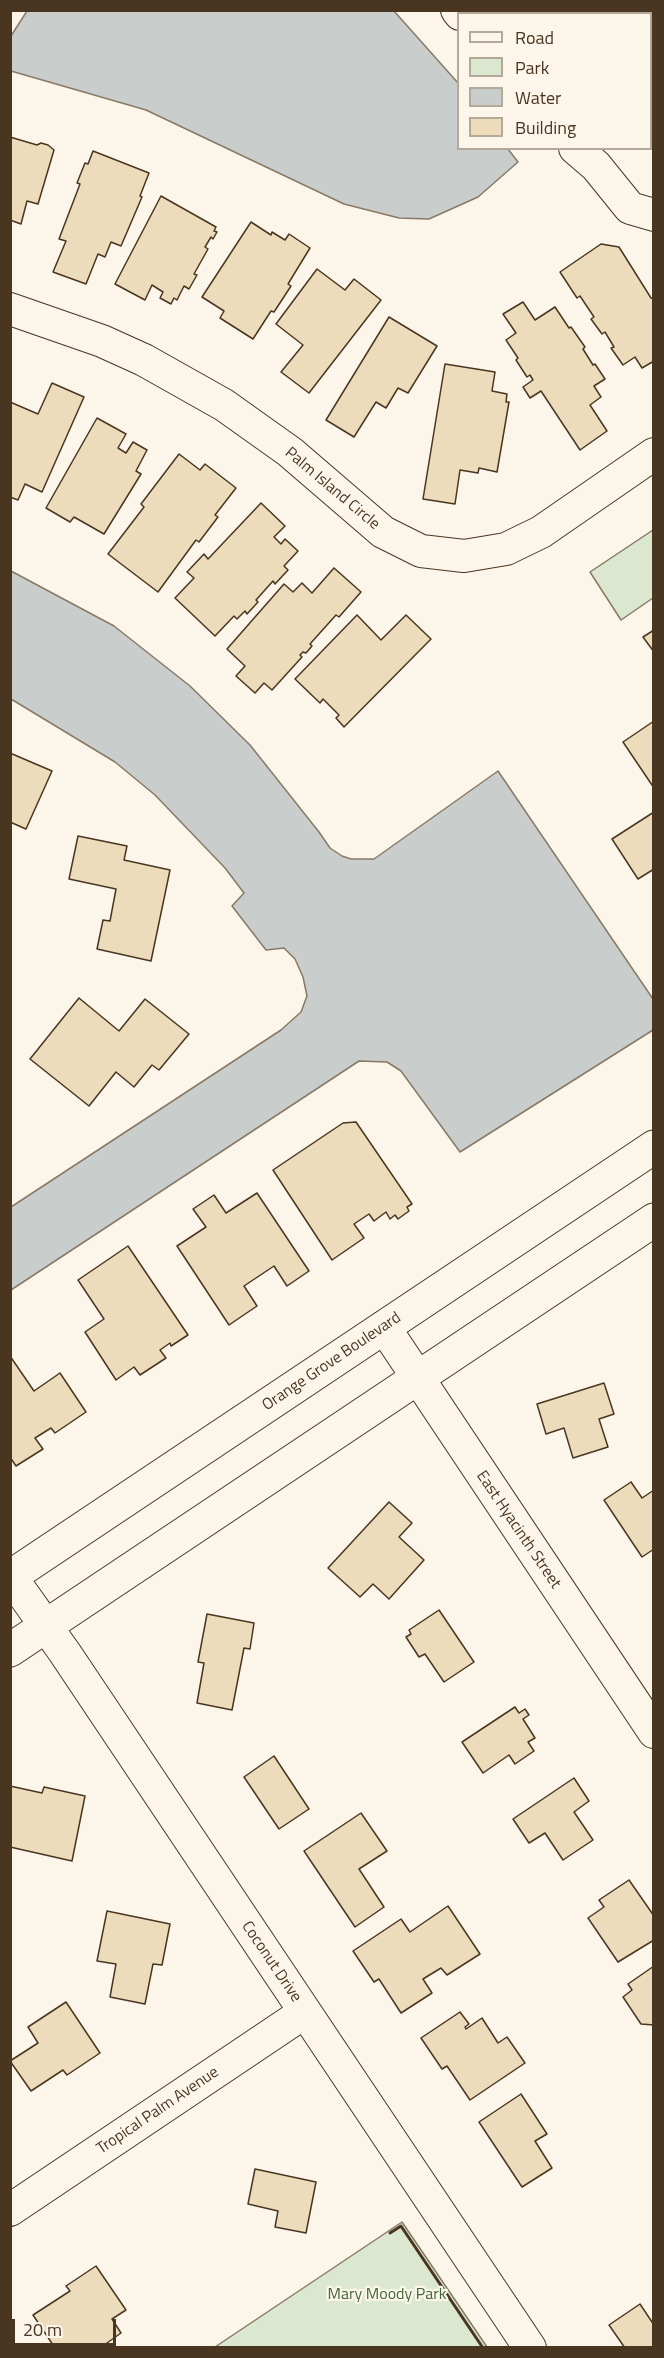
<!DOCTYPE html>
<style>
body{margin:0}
#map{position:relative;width:664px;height:2358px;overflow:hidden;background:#fbf6e9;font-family:"Titillium Web",sans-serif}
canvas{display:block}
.frame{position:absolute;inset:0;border:12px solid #4a3520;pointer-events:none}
.legend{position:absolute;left:457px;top:12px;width:195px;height:138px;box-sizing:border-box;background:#fbf6e9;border:2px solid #b4a999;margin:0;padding:8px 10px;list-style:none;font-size:18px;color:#4a3520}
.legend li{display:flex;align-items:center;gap:12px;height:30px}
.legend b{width:30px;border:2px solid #b4a999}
.scale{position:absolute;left:12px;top:2319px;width:104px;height:27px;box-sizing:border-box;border:3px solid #4a3520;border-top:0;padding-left:8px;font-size:18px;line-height:21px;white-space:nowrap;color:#4a3520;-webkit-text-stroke:4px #fbf6e9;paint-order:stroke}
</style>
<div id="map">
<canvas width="664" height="2358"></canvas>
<div class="frame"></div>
<ul class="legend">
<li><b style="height:8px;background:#fbf6e9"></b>Road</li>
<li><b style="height:16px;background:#dce7d0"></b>Park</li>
<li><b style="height:16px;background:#c9cecd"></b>Water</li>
<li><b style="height:16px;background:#ecdcbc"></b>Building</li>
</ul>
<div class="scale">20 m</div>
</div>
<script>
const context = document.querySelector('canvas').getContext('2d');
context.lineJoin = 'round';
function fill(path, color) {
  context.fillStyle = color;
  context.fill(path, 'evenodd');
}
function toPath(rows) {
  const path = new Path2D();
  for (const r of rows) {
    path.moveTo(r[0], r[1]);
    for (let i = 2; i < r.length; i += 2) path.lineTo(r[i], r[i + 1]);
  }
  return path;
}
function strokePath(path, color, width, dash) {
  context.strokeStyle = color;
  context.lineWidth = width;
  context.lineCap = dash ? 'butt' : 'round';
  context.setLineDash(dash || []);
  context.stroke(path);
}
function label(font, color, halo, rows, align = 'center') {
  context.font = font + ' "Titillium Web",sans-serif';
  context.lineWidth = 4.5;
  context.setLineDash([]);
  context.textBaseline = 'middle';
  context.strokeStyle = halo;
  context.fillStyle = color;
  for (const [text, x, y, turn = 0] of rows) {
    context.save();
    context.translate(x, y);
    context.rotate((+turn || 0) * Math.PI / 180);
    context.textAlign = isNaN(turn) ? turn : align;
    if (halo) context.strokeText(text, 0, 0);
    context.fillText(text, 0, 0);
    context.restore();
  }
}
const green = toPath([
 [653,530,653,598,621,620,590,572,653,530],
 [402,2222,487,2347,215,2347,402,2222]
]);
const water = toPath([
 [27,11,394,11,458,83,458,148,508,149,518,162,478,197,429,219,399,218,344,204,146,110,11,71,11,36,27,11],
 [11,571,114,626,190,686,250,745,319,832,330,848,342,856,351,859,374,859,498,771,653,999,653,1030,460,1152,401,1071,387,1062,359,1061,11,1290,11,1207,281,1030,301,1012,307,996,303,977,295,959,284,948,266,950,232,906,244,893,225,868,155,795,115,762,11,699,11,571]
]);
const building = toPath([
 [529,10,545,10,542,14,531,14,529,10],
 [547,10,596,10,593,14,549,14,547,10],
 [618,10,654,10,654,75,650,78,650,14,616,14,618,10],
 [10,137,37,145,41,143,48,145,54,150,38,204,27,201,21,224,10,220,10,137],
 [93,151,149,173,140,196,142,197,121,246,111,242,105,257,98,254,86,284,53,272,66,241,59,239,80,184,77,183,85,163,88,164,93,151],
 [161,196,216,227,214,231,217,232,213,239,211,237,205,247,208,249,194,274,197,275,189,289,184,286,177,300,174,298,171,304,160,298,163,292,152,285,145,300,115,284,161,196],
 [251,222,271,235,272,232,285,240,289,234,310,248,288,284,291,286,274,312,271,311,253,339,220,318,224,311,202,297,251,222],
 [601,244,619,247,651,298,654,299,654,361,642,368,635,357,623,365,611,348,614,347,605,332,602,334,591,319,594,317,580,296,577,298,560,272,601,244],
 [317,269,345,290,354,279,381,300,309,393,281,372,303,345,276,324,317,269],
 [523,302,535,320,555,307,569,328,571,327,585,347,583,349,593,365,595,364,605,379,594,386,601,397,590,405,607,431,580,450,541,391,530,398,523,387,533,380,530,375,527,377,516,360,518,358,506,340,516,333,503,314,523,302],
 [389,317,437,346,408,393,398,388,386,408,376,402,354,437,326,420,389,317],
 [445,364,495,372,492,391,507,394,506,402,509,402,497,472,479,468,478,473,460,470,455,504,423,499,445,364],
 [52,383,84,397,42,492,25,484,18,500,10,497,10,402,38,414,52,383],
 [97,418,126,434,118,448,126,453,133,442,147,450,136,471,141,474,104,534,74,517,70,522,46,508,97,418],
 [179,454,200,470,205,464,236,488,215,515,218,517,199,542,196,540,158,592,108,554,144,507,141,504,179,454],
 [261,503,285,526,274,537,281,544,285,539,298,551,284,566,288,570,275,584,273,581,256,600,258,602,247,614,245,611,237,619,234,616,215,636,175,598,194,578,187,572,204,554,208,559,261,503],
 [334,568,361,592,339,617,336,615,310,644,312,646,306,653,303,652,300,655,302,657,272,690,264,683,255,693,236,676,245,666,227,649,284,584,293,592,302,583,312,593,334,568],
 [357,615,381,640,406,615,431,639,344,727,336,718,339,715,323,699,320,703,295,679,357,615],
 [654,630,654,652,643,637,654,630],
 [654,721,654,788,623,742,654,721],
 [10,753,52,771,26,829,10,822,10,753],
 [654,812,654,869,638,879,612,839,654,812],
 [78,836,127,846,124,860,170,870,151,961,97,949,103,920,110,921,116,889,69,879,78,836],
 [79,998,119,1031,145,999,189,1034,159,1070,152,1065,134,1087,116,1072,89,1106,30,1059,79,998],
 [356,1122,412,1204,407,1207,409,1211,398,1219,395,1215,390,1219,386,1212,374,1221,369,1214,354,1224,364,1238,332,1260,273,1170,343,1123,356,1122],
 [257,1193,309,1271,287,1286,274,1266,244,1286,257,1306,229,1325,177,1246,206,1227,193,1209,214,1195,226,1213,257,1193],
 [128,1246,188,1335,171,1346,170,1343,160,1350,166,1358,140,1375,134,1367,116,1380,85,1332,104,1319,78,1280,128,1246],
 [10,1356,34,1391,60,1373,86,1412,55,1433,51,1428,35,1438,43,1449,16,1466,10,1457,10,1356],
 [604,1383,614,1414,599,1419,608,1447,573,1458,564,1428,546,1434,537,1404,604,1383],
 [631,1482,642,1498,654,1490,654,1549,642,1557,604,1500,631,1482],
 [389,1502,412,1523,399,1537,424,1560,389,1599,373,1584,360,1597,328,1568,389,1502],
 [439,1610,474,1662,444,1682,425,1654,419,1657,406,1637,411,1634,409,1630,439,1610],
 [207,1614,254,1623,250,1649,244,1648,232,1710,197,1703,204,1663,198,1662,207,1614],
 [515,1707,519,1713,525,1709,529,1715,523,1719,535,1738,528,1742,534,1751,515,1764,509,1755,483,1773,462,1742,515,1707],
 [274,1756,309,1809,279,1829,244,1777,274,1756],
 [574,1778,589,1801,574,1812,593,1840,563,1860,545,1833,529,1843,513,1819,574,1778],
 [10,1786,42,1793,44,1787,85,1796,72,1861,10,1847,10,1786],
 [361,1813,387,1851,359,1869,384,1907,355,1927,304,1851,361,1813],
 [629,1880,654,1916,654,1940,618,1962,588,1918,604,1907,599,1900,629,1880],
 [448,1906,480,1954,447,1975,441,1968,423,1979,432,1993,401,2013,379,1979,374,1982,353,1951,401,1919,410,1932,448,1906],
 [107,1911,170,1924,162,1965,153,1964,145,2004,110,1997,116,1964,97,1961,107,1911],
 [654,1966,654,2025,641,2024,623,1997,632,1990,628,1984,654,1966],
 [66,2002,100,2053,67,2075,63,2070,31,2091,10,2061,38,2043,28,2027,66,2002],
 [460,2012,469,2024,465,2027,466,2029,482,2018,498,2043,507,2037,525,2063,470,2100,447,2066,442,2069,421,2038,460,2012],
 [521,2094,547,2134,535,2141,552,2168,522,2187,479,2122,521,2094],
 [255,2169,316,2182,306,2233,275,2227,278,2211,248,2204,255,2169],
 [96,2266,126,2310,112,2319,121,2333,100,2348,55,2348,33,2315,70,2291,66,2286,96,2266],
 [640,2304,654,2325,654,2348,625,2348,609,2325,640,2304]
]);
const street = toPath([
 [457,10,460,14],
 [575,148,596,166,630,208,654,215],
 [10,309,102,341,144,360,224,405,290,452,383,532,421,551,464,556,506,549,541,532,654,454],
 [384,1327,654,1732],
 [11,1577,65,1653,530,2348],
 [10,2210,305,2012]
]);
const secondary = toPath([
 [10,1577,654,1147],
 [10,1650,654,1220]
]);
const wall = toPath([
 [390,2233,401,2226,483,2348]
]);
const streetNames = [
 ["Palm Island Circle",332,489,40],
 ["Orange Grove Boulevard",332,1362,-34],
 ["East Hyacinth Street",518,1530,56],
 ["Coconut Drive",271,1962,56],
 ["Tropical Palm Avenue",158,2111,-34]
];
const parkNames = [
 ["Mary Moody Park",387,2295]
];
fill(green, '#dce7d0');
strokePath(green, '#887966', 1.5);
fill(water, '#c9cecd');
strokePath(water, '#887966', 1.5);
fill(building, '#ecdcbc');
strokePath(building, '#4a3520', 1.5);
strokePath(street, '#4a3520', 34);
strokePath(secondary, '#4a3520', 35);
strokePath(street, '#fbf6e9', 32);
strokePath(secondary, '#fbf6e9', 33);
strokePath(wall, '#4a3520', 3);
label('16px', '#4a3520', '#fbf6e9', streetNames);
label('16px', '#436837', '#fbf6e9', parkNames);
</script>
